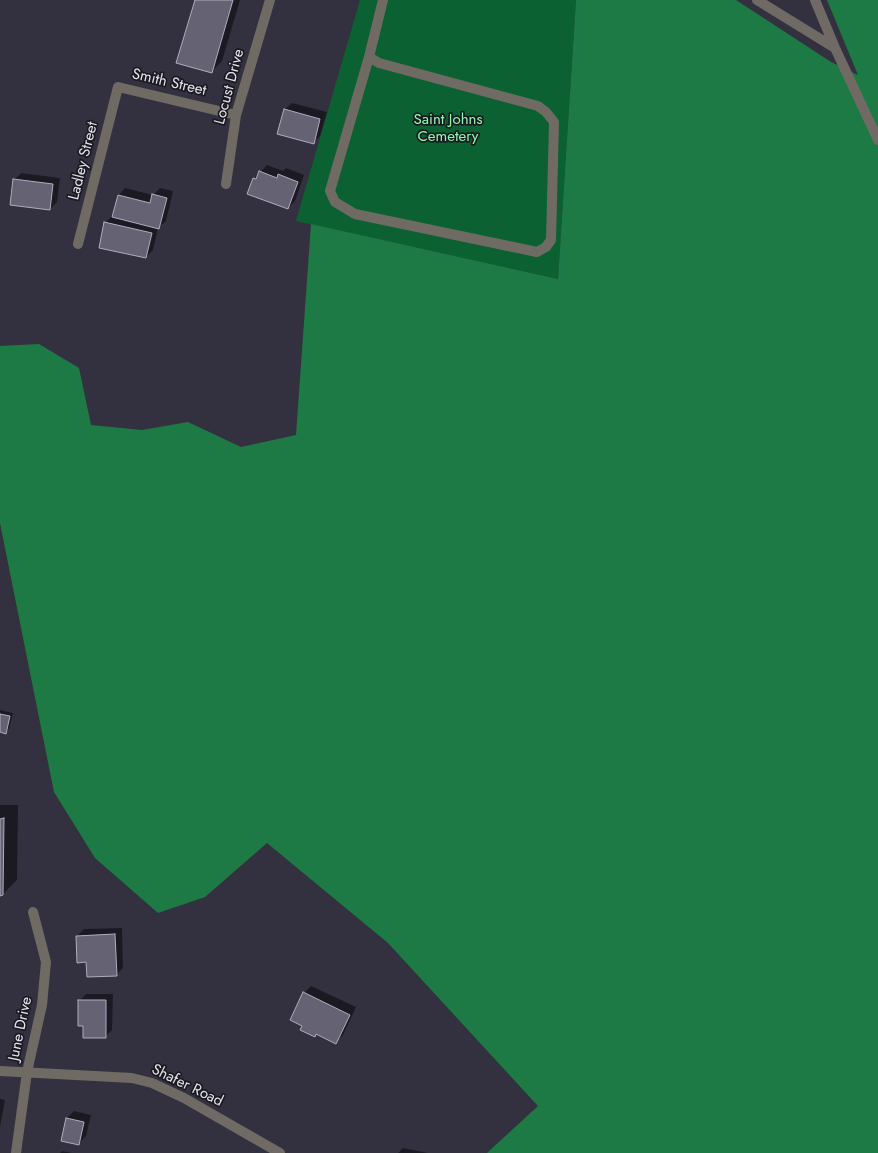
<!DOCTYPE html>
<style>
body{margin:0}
canvas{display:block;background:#333140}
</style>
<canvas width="878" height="1153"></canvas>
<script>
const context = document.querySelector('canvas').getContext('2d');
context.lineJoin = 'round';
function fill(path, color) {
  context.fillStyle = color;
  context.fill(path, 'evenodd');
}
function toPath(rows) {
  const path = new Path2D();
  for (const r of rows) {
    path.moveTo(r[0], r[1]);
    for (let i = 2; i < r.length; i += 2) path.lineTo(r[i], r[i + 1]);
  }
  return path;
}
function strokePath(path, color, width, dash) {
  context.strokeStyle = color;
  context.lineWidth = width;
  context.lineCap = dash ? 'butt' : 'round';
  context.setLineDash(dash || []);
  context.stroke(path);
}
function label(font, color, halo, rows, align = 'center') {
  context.font = font + ' Jost,sans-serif';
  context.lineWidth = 3.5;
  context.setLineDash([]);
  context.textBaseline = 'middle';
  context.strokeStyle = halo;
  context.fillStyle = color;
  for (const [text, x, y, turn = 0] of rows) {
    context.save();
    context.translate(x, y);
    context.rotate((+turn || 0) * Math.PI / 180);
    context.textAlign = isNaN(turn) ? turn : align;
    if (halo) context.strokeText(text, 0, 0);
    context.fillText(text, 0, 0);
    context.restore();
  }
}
const green = toPath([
 [360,0,576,0,558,279,296,221]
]);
const forest = toPath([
 [576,0,736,0,831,62,858,75,827,0,878,0,878,1153,487,1153,538,1106,388,943,267,843,205,897,158,913,95,858,54,792,0,523,0,346,39,344,79,368,91,425,142,430,188,422,241,447,296,435,311,224,558,279]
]);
const shadow = toPath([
 [196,0,240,0,222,61,211,72],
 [292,103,327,112,320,136,313,143,284,110],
 [267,165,283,171,286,168,304,175,295,201,288,208,254,179],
 [21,173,60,178,57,202,50,209,14,180],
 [125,188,153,195,160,188,173,191,166,221,158,228,153,250,146,257,105,223,112,216,118,196],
 [0,710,13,713,9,729,6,732,0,731],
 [0,805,18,805,17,880,3,894,0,895],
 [122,928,123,968,116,975,77,936,84,929],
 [311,986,356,1007,343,1035,336,1042,317,1033,315,1036,303,1025,304,993],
 [86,994,113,994,112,1030,105,1037,84,1025,79,1001],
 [0,1099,5,1100,0,1127],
 [74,1111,91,1115,86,1136,79,1143,67,1118],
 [403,1148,428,1153,398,1153],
 [62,1151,72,1153,60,1153]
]);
const building = toPath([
 [195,0,233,0,212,73,176,63,195,0],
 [284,109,320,119,314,144,277,134,284,109],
 [259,171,277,178,278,174,298,182,288,209,247,194,253,178,256,179,259,171],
 [13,179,53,184,50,210,10,205,13,179],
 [152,194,167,198,159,229,112,217,118,195,150,203,152,194],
 [104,222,152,233,146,258,99,248,104,222],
 [0,714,10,716,6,734,0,732,0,714],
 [4,818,3,895,0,896,0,819,4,818],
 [115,934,117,976,87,977,86,962,77,963,76,936,115,934],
 [303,992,350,1015,336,1044,316,1034,315,1037,300,1030,302,1026,290,1020,303,992],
 [78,1000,106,1000,106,1038,83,1038,83,1026,78,1026,78,1000],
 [66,1118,84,1122,79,1145,61,1141,66,1118]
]);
const minor = toPath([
 [757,0,835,48],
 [815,0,835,48,878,140],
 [369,57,379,63,538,106,546,112,554,122,551,240,546,247,537,252,355,214,335,202,330,191,369,57,383,0],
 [226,184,236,115,270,0],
 [78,244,118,87,236,115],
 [0,1071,132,1078,152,1083,184,1098,280,1153],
 [16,1153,27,1072,42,1005,46,962,33,912]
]);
const streetNames = [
 ["Smith Street",169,83,13],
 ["Locust Drive",230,87,-75],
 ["Ladley Street",84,161,-76],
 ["June Drive",21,1029,-78],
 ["Shafer Road",187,1086,26]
];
const parkNames = [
 ["Saint Johns",448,120],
 ["Cemetery",448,137]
];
fill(green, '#0c6132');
fill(forest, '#1d7a44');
fill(shadow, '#0007');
fill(building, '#656273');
strokePath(building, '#afacbf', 1);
strokePath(minor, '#6f6b64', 10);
label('15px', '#e5e4ee', '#1b1a21', streetNames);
label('15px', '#8afbae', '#1b1a21', parkNames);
</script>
